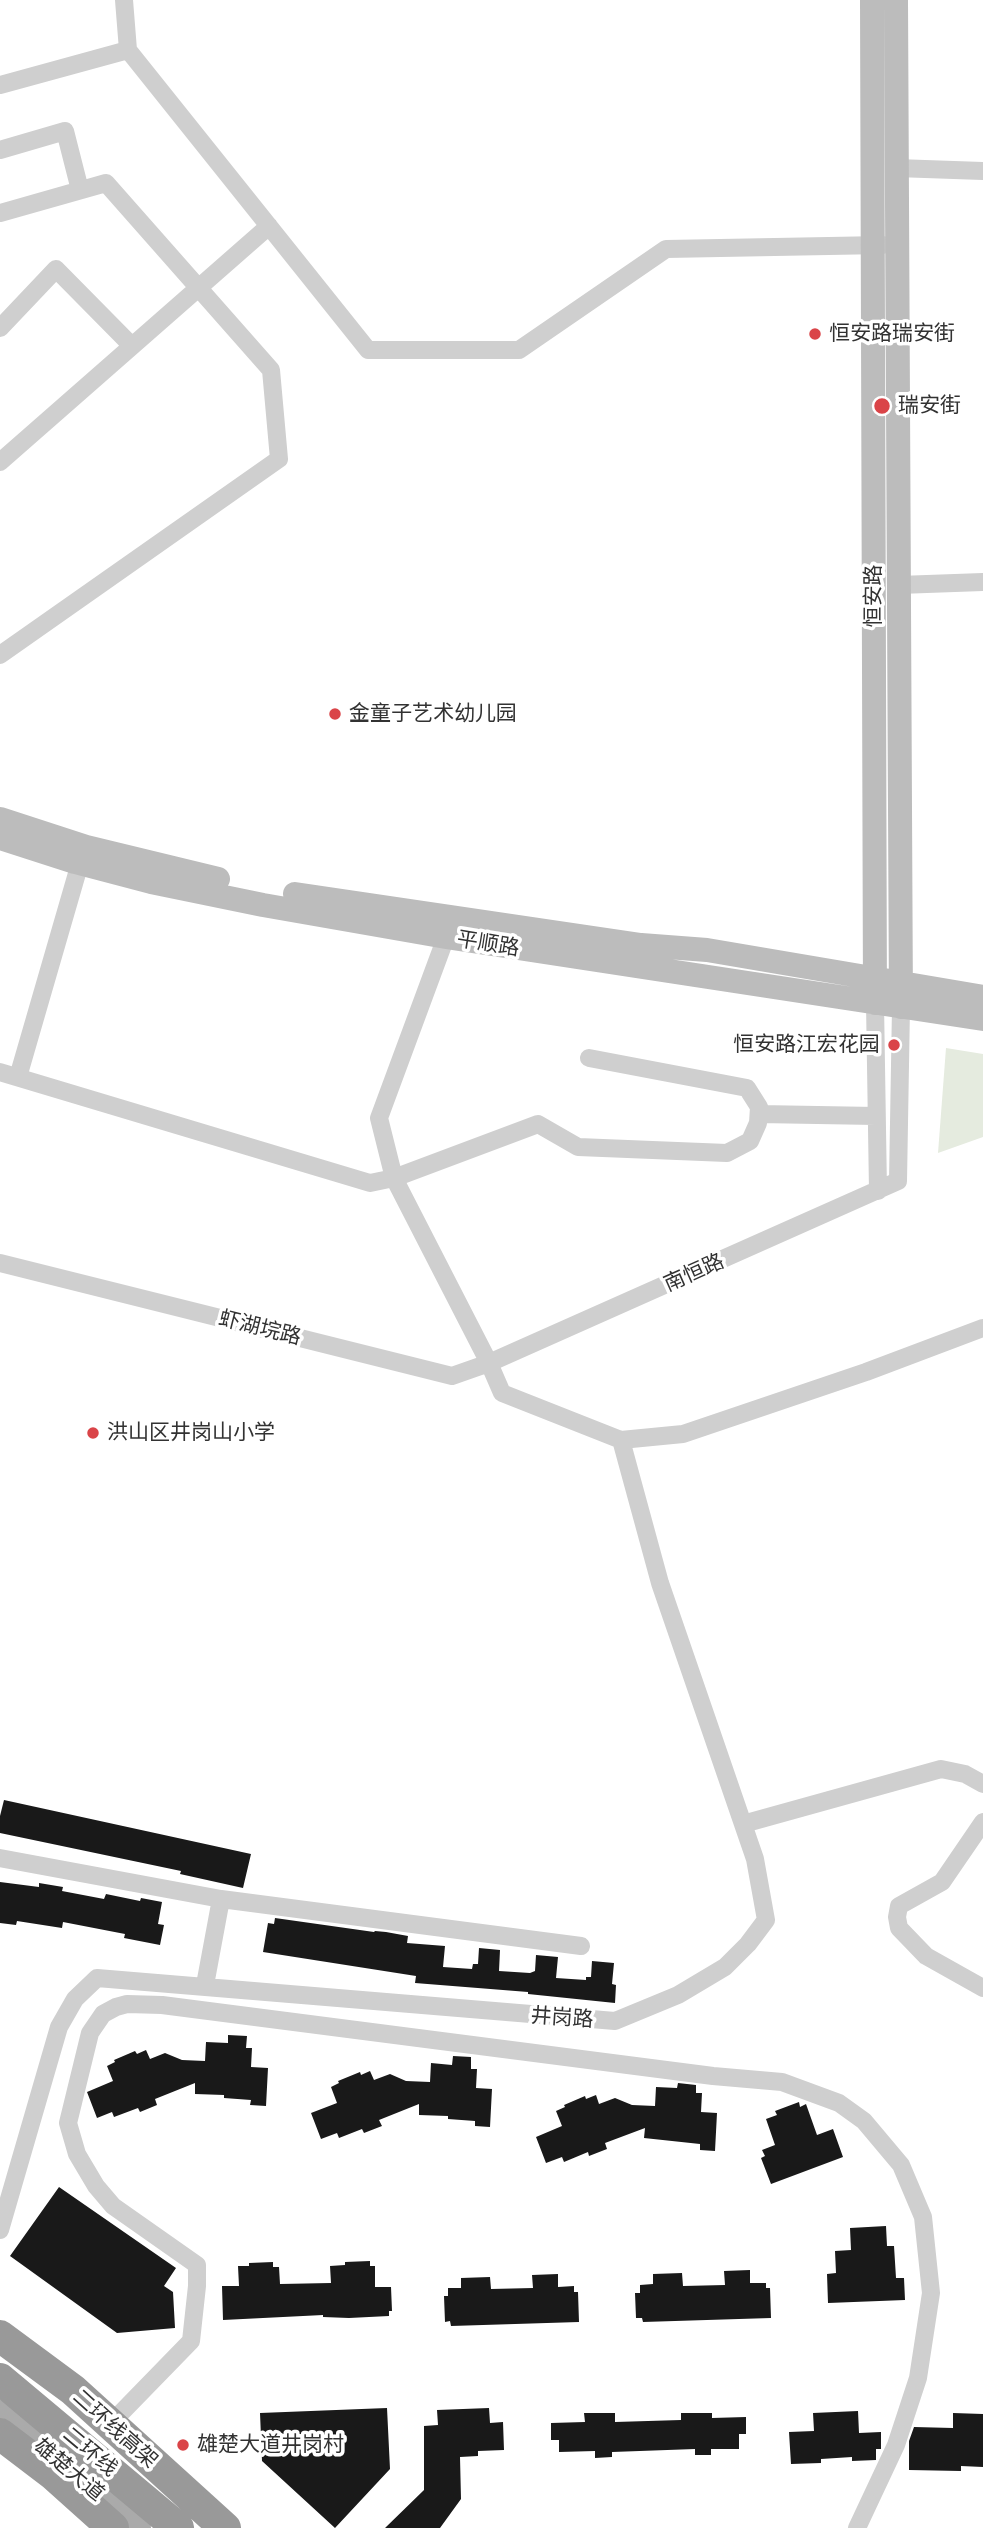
<!DOCTYPE html>
<meta charset="utf-8">
<style>
body{margin:0}
canvas{display:block;background:#fff}
</style>
<canvas width="983" height="2528"></canvas>
<script>
const context = document.querySelector('canvas').getContext('2d');
context.lineJoin = 'round';
function fill(path, color) {
  context.fillStyle = color;
  context.fill(path, 'evenodd');
}
function toPath(rows) {
  const path = new Path2D();
  for (const r of rows) {
    path.moveTo(r[0], r[1]);
    for (let i = 2; i < r.length; i += 2) path.lineTo(r[i], r[i + 1]);
  }
  return path;
}
function strokePath(path, color, width, dash) {
  context.strokeStyle = color;
  context.lineWidth = width;
  context.lineCap = dash ? 'butt' : 'round';
  context.setLineDash(dash || []);
  context.stroke(path);
}
function label(font, color, halo, rows, align = 'center') {
  context.font = font + ' Mulish,"Noto Sans SC",sans-serif';
  context.lineWidth = 7;
  context.setLineDash([]);
  context.textBaseline = 'middle';
  context.strokeStyle = halo;
  context.fillStyle = color;
  for (const [text, x, y, turn = 0] of rows) {
    context.save();
    context.translate(x, y);
    context.rotate((+turn || 0) * Math.PI / 180);
    context.textAlign = isNaN(turn) ? turn : align;
    if (halo) context.strokeText(text, 0, 0);
    context.fillText(text, 0, 0);
    context.restore();
  }
}
const green = toPath([
 [946,1048,983,1054,983,1137,938,1153]
]);
const building = toPath([
 [4,1800,251,1854,243,1888,180,1874,181,1871,0,1833,0,1816],
 [0,1882,39,1887,39,1883,63,1887,62,1891,104,1899,106,1894,140,1901,141,1898,162,1902,158,1924,164,1925,160,1945,124,1938,125,1934,63,1922,62,1928,17,1921,16,1925,0,1923],
 [275,1918,374,1932,375,1931,386,1932,408,1936,407,1943,445,1946,443,1967,472,1969,473,1964,478,1964,479,1948,500,1950,499,1971,530,1973,535,1971,536,1955,558,1957,556,1978,586,1980,586,1977,591,1977,592,1961,614,1963,612,1984,616,1985,615,2003,528,1994,528,1992,415,1983,416,1976,263,1952,268,1923,274,1924],
 [228,2035,247,2036,246,2048,252,2048,251,2067,268,2068,266,2106,250,2105,251,2100,224,2098,224,2095,195,2094,195,2083,155,2099,157,2105,140,2112,138,2108,114,2117,112,2112,97,2118,87,2092,113,2081,107,2066,115,2062,114,2060,135,2051,137,2054,146,2050,150,2059,165,2053,182,2060,205,2061,206,2042,228,2043],
 [453,2056,471,2057,471,2069,477,2069,476,2088,492,2089,490,2127,475,2126,475,2121,448,2119,448,2116,419,2115,419,2104,379,2120,382,2126,364,2133,362,2129,339,2138,337,2133,321,2139,311,2113,337,2103,331,2087,339,2083,338,2081,360,2072,361,2075,370,2071,374,2080,390,2074,406,2081,430,2082,431,2063,452,2065],
 [678,2083,696,2085,696,2093,702,2093,701,2112,717,2113,715,2151,700,2150,700,2144,644,2138,645,2128,605,2143,607,2149,589,2156,588,2152,564,2162,562,2157,546,2163,536,2137,562,2126,556,2111,565,2107,564,2105,585,2096,586,2099,596,2095,599,2104,615,2098,632,2105,655,2106,656,2087,677,2088],
 [799,2102,800,2107,806,2104,817,2135,833,2129,843,2157,771,2184,761,2158,765,2156,762,2150,775,2145,766,2119,777,2115,775,2111],
 [59,2187,176,2268,164,2286,173,2292,175,2328,117,2333,10,2256],
 [886,2226,887,2246,894,2246,896,2278,904,2278,905,2300,828,2303,827,2274,836,2273,835,2251,851,2250,850,2228],
 [370,2261,370,2266,375,2266,375,2287,391,2287,392,2311,389,2311,389,2316,349,2318,323,2317,323,2315,223,2320,222,2286,239,2286,238,2266,249,2266,249,2263,273,2262,273,2267,279,2267,280,2284,331,2283,330,2266,345,2265,345,2262],
 [750,2270,750,2283,766,2283,766,2288,770,2288,771,2318,643,2322,642,2318,636,2318,635,2293,640,2293,640,2285,653,2284,653,2274,682,2273,683,2286,725,2285,724,2271],
 [558,2274,558,2287,574,2286,574,2292,578,2292,579,2322,451,2326,450,2321,445,2322,444,2296,448,2296,448,2288,461,2288,461,2278,490,2277,491,2289,533,2288,532,2275],
 [387,2408,390,2469,335,2528,262,2461,260,2413],
 [489,2408,490,2423,503,2422,504,2450,478,2451,478,2456,460,2457,461,2499,440,2528,385,2528,424,2490,424,2426,438,2425,437,2410],
 [858,2411,859,2433,881,2432,881,2449,876,2449,876,2460,852,2461,852,2457,821,2459,821,2463,791,2464,789,2432,814,2431,813,2413],
 [584,2413,615,2413,615,2422,681,2420,681,2413,712,2413,712,2418,746,2417,746,2434,739,2434,739,2449,711,2449,711,2455,695,2455,695,2449,612,2452,612,2457,595,2458,595,2451,559,2452,559,2440,551,2440,551,2423,585,2422],
 [953,2413,983,2414,983,2467,961,2466,961,2471,909,2470,909,2441,914,2427,953,2428]
]);
const street = toPath([
 [124,0,128,50,368,350,519,350,666,249,883,245],
 [0,85,128,50],
 [0,150,65,131,80,190],
 [896,168,983,171],
 [0,213,106,183,271,370,279,459,0,655],
 [0,328,56,269,132,346],
 [0,462,269,226],
 [899,585,983,582],
 [446,937,379,1118,394,1178,489,1363,898,1181,901,1007],
 [875,1003,878,1191],
 [0,1072,370,1183,394,1178,538,1124,578,1147,727,1153,750,1141,758,1123,759,1107,747,1088,589,1058],
 [18,1077,80,863],
 [759,1114,876,1116],
 [0,1263,452,1376,489,1363,502,1393,621,1440,683,1434,866,1372,983,1328],
 [983,1822,942,1882,899,1906,897,1917,899,1928,926,1956,983,1988],
 [743,1824,941,1769,965,1774,983,1784],
 [0,1858,221,1899,581,1946],
 [205,1985,221,1899],
 [0,2230,59,2027,75,1999,97,1978,615,2021,678,1995,725,1967,748,1944,766,1920,755,1859,660,1583,621,1440],
 [118,2416,191,2341,197,2286,197,2265,113,2206,96,2186,77,2154,68,2123,90,2033,103,2014,116,2007,127,2004,162,2005,713,2076,782,2082,839,2103,864,2121,901,2165,923,2217,931,2293,918,2378,896,2445,857,2528]
]);
const secondary = toPath([
 [872,0,875,1003],
 [896,0,901,1007],
 [0,819,86,847,218,879],
 [0,838,75,862,151,882,263,905,446,937,983,1019],
 [295,894,641,945,707,950,983,997]
]);
const primary = toPath([
 [0,2414,67,2467,137,2528]
]);
const highway = toPath([
 [0,2336,73,2390,225,2528],
 [0,2379,178,2528],
 [0,2434,54,2475,113,2528]
]);
const markers = [
 [815,334,7,"#da4448"],
 [882,406,9,"#da4448"],
 [335,714,7,"#da4448"],
 [894,1045,7,"#da4448"],
 [93,1433,7,"#da4448"],
 [183,2445,7,"#da4448"]
];
const poiNames = [
 ["恒安路瑞安街",829,334],
 ["瑞安街",898,406],
 ["金童子艺术幼儿园",349,714],
 ["恒安路江宏花园",880,1045,"right"],
 ["洪山区井岗山小学",107,1433],
 ["雄楚大道井岗村",197,2445]
];
const streetNames = [
 ["恒安路",874,596,-90],
 ["平顺路",488,944,9],
 ["南恒路",694,1273,-24],
 ["虾湖垸路",260,1328,14],
 ["井岗路",562,2018,4],
 ["二环线高架",115,2429,42],
 ["二环线",90,2452,40],
 ["雄楚大道",69,2470,40]
];
fill(green, '#e5ebdf');
fill(building, '#191919');
strokePath(street, '#cfcfcf', 18);
strokePath(secondary, '#bcbcbc', 24);
strokePath(primary, '#aaa', 28);
strokePath(highway, '#999', 32);
for (const [x, y, r, color] of markers) {
  const dot = new Path2D();
  dot.arc(x, y, r, 0, 2 * Math.PI);
  context.fillStyle = color;
  context.fill(dot);
  strokePath(dot, '#fff', 2.5);
}
label('21px', '#323232', '#fff', poiNames, 'left');
label('21px', '#323232', '#fff', streetNames);
</script>
